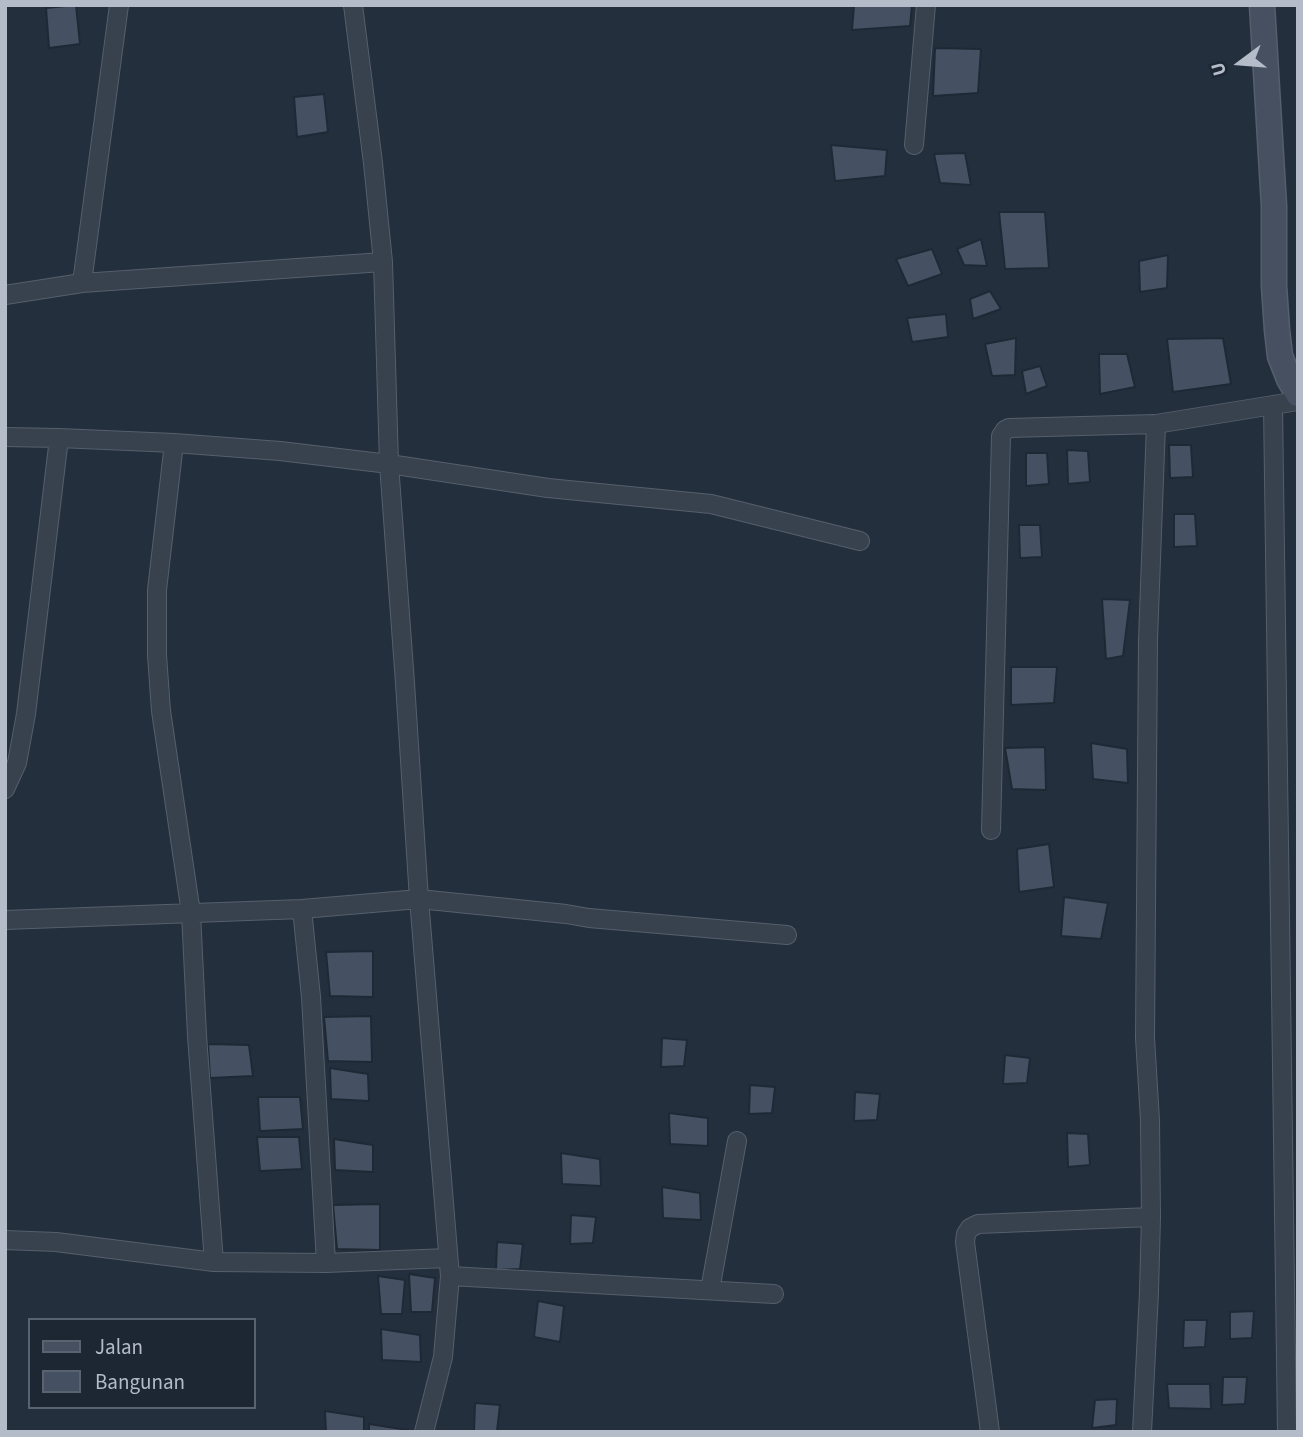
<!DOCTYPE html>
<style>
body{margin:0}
#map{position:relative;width:1303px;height:1437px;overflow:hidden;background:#242f3e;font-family:"Source Sans 3",sans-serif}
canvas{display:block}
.frame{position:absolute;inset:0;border:7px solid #b4bcc9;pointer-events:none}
.legend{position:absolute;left:28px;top:1318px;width:228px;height:91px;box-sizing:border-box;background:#1d2633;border:2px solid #59626f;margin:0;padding:9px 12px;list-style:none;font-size:21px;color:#b4bcc9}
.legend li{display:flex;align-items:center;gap:14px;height:35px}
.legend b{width:35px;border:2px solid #59626f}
.north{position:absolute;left:1205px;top:28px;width:70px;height:70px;-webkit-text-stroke:5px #1d2633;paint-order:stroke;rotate:254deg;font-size:19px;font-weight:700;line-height:28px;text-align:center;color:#b4bcc9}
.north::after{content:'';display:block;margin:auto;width:24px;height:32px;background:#b4bcc9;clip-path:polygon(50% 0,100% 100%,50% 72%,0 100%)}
</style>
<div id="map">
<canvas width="1303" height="1437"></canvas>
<div class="frame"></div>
<ul class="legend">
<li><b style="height:9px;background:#465061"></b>Jalan</li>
<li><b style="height:19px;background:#455162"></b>Bangunan</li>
</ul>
<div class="north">U</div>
</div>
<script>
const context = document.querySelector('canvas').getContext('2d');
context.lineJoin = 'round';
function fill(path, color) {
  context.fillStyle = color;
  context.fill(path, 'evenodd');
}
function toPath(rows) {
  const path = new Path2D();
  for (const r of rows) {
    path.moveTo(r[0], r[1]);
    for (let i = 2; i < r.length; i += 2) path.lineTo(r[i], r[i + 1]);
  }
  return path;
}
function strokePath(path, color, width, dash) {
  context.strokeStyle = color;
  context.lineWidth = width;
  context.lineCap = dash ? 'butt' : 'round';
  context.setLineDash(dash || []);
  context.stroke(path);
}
const building = toPath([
 [76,5,80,44,49,48,46,8,76,5],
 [854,5,912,5,910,26,852,30,854,5],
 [935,48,981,49,978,93,933,96,935,48],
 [324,94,328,132,297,137,294,97,324,94],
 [831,145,887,150,885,176,835,181,831,145],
 [965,153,971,185,940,183,934,154,965,153],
 [999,212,1045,212,1049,268,1005,269,999,212],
 [981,239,987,266,964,265,957,249,981,239],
 [932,249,942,274,908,286,896,259,932,249],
 [1168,255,1167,288,1140,292,1139,261,1168,255],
 [990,291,1001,309,973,319,970,299,990,291],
 [946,314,948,337,912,342,907,318,946,314],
 [1016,338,1015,375,992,376,985,344,1016,338],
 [1223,338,1231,384,1173,392,1167,339,1223,338],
 [1099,354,1127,354,1135,387,1100,394,1099,354],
 [1040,366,1047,386,1026,394,1022,371,1040,366],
 [1169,445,1191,445,1193,477,1170,478,1169,445],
 [1067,450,1088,451,1090,482,1068,484,1067,450],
 [1026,453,1047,453,1049,484,1026,486,1026,453],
 [1174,514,1195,514,1197,546,1174,547,1174,514],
 [1019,525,1040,525,1042,557,1020,558,1019,525],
 [1102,599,1130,600,1123,656,1106,659,1102,599],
 [1011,667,1057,667,1054,703,1011,705,1011,667],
 [1091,743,1127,749,1128,783,1093,779,1091,743],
 [1045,747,1046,790,1012,789,1005,748,1045,747],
 [1049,844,1054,887,1019,892,1017,849,1049,844],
 [1064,897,1108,903,1101,939,1061,936,1064,897],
 [373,951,373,997,330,996,326,952,373,951],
 [371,1016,372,1062,328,1061,324,1017,371,1016],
 [662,1038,687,1040,684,1066,661,1067,662,1038],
 [208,1044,249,1045,253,1076,210,1078,208,1044],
 [1005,1055,1030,1058,1027,1083,1003,1084,1005,1055],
 [330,1068,368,1074,369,1101,331,1099,330,1068],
 [750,1085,775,1087,772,1113,749,1114,750,1085],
 [855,1092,880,1094,877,1120,854,1121,855,1092],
 [258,1097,300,1097,303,1129,260,1131,258,1097],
 [669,1113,708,1118,708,1146,670,1144,669,1113],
 [1067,1133,1088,1134,1090,1165,1068,1167,1067,1133],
 [257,1137,299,1137,302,1169,260,1171,257,1137],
 [334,1139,373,1145,373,1172,335,1170,334,1139],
 [561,1153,600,1159,601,1186,562,1184,561,1153],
 [662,1187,700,1193,701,1220,663,1218,662,1187],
 [380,1204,380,1250,337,1249,333,1205,380,1204],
 [571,1215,596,1217,593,1243,570,1244,571,1215],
 [497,1242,523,1244,520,1269,496,1270,497,1242],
 [409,1274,435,1278,432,1312,411,1312,409,1274],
 [378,1276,405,1280,402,1314,381,1314,378,1276],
 [538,1301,564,1306,560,1342,534,1337,538,1301],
 [1254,1311,1252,1338,1230,1339,1230,1312,1254,1311],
 [1184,1320,1207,1320,1205,1347,1183,1348,1184,1320],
 [381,1329,420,1335,421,1362,382,1360,381,1329],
 [1223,1377,1247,1377,1245,1404,1222,1405,1223,1377],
 [1167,1384,1210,1384,1211,1409,1169,1408,1167,1384],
 [1117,1399,1116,1425,1092,1428,1095,1400,1117,1399],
 [475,1403,500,1405,497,1431,474,1432,475,1403],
 [325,1411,364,1417,364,1432,326,1432,325,1411],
 [369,1424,408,1430,408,1432,369,1432,369,1424]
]);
const minor = toPath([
 [353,5,373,163,383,262,389,464,405,683,419,899,450,1276,443,1357,424,1432],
 [914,145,926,5],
 [82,283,119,5],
 [5,295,82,283,383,262],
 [1273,405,1287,1432],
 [5,437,59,438,174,443,280,451,389,464,548,488,711,504,860,541],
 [174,443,157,590,157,655,161,711,191,913,197,1036,214,1262,326,1263,448,1258],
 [5,789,17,763,26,714,59,438],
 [991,830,1001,436,1005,430,1009,428,1156,424],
 [302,909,311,997,326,1263],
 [5,920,302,909,419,899,566,914,589,918,787,935],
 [5,1240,56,1242,214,1262],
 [450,1276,774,1294],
 [710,1290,737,1141],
 [990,1432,965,1242,966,1234,970,1228,978,1224,1151,1217],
 [1142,1432,1149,1292,1151,1217,1150,1120,1145,1038,1148,640,1156,424,1298,401]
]);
const secondary = toPath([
 [1262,5,1274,206,1274,286,1277,330,1280,356,1289,379,1298,394]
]);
fill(building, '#455162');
strokePath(building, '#1f2835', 2);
strokePath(minor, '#565f6c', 20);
strokePath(secondary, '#565f6c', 27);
strokePath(minor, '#38414e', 18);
strokePath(secondary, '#465061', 24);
</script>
